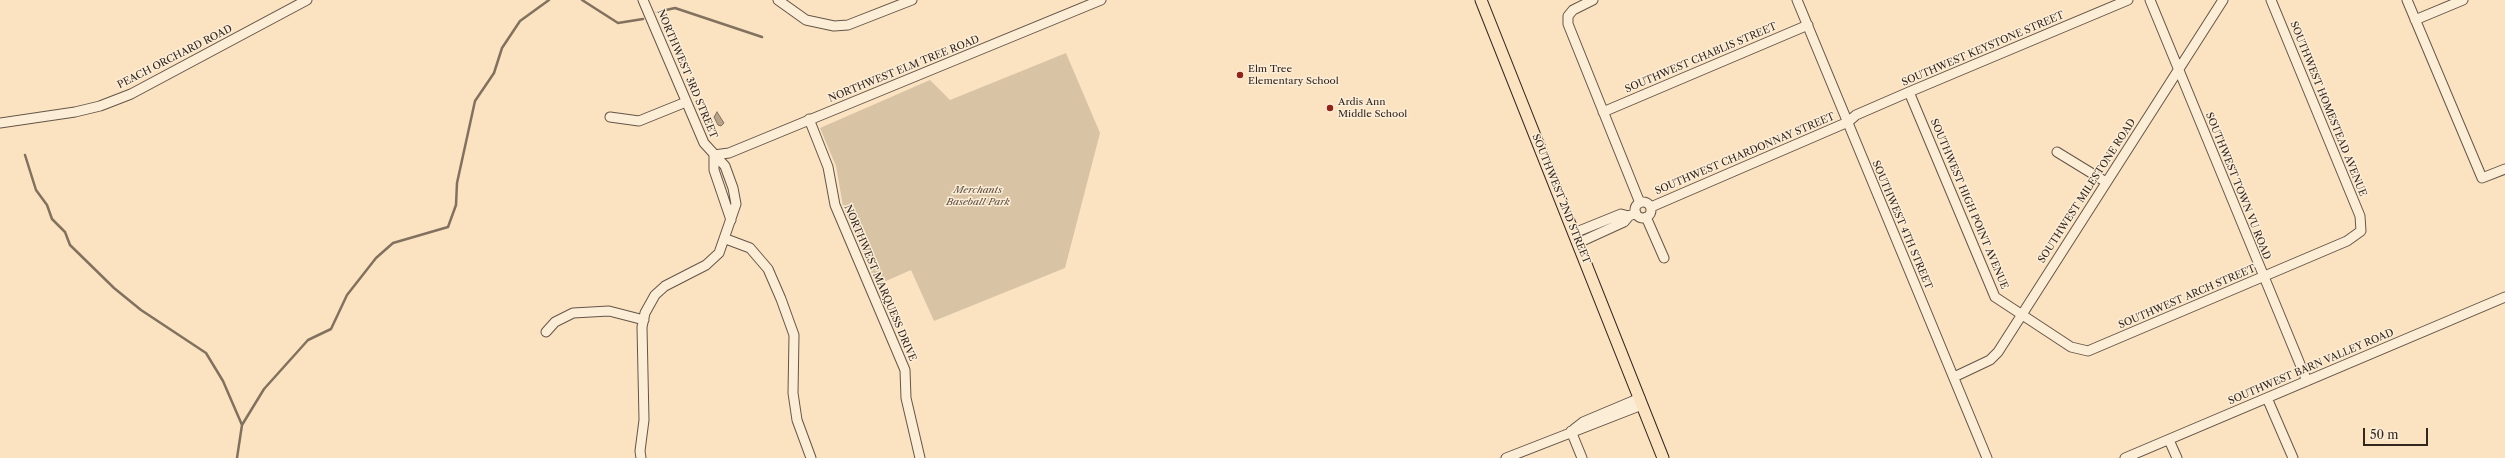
<!DOCTYPE html>
<style>
body{margin:0}
#map{position:relative;width:2505px;height:458px;overflow:hidden;background:#fbe3c1;font-family:"Libre Caslon Text",serif}
canvas{display:block}
.scale{position:absolute;left:2363px;top:428px;width:65px;height:18px;box-sizing:border-box;border:2px solid #33261f;border-top:0;padding-left:5px;font-size:12px;line-height:14px;white-space:nowrap;color:#33261f;-webkit-text-stroke:3px #fcedd7;paint-order:stroke}
</style>
<div id="map">
<canvas width="2505" height="458"></canvas>
<div class="scale">50 m</div>
</div>
<script>
const context = document.querySelector('canvas').getContext('2d');
context.lineJoin = 'round';
function fill(path, color) {
  context.fillStyle = color;
  context.fill(path, 'evenodd');
}
function toPath(rows) {
  const path = new Path2D();
  for (const r of rows) {
    if (r.length === 3) {
      path.moveTo(r[0] + r[2], r[1]);
      path.arc(r[0], r[1], r[2], 0, 2 * Math.PI);
      continue;
    }
    path.moveTo(r[0], r[1]);
    for (let i = 2; i < r.length; i += 2) path.lineTo(r[i], r[i + 1]);
  }
  return path;
}
function strokePath(path, color, width, dash) {
  context.strokeStyle = color;
  context.lineWidth = width;
  context.lineCap = dash ? 'butt' : 'round';
  context.setLineDash(dash || []);
  context.stroke(path);
}
function label(font, color, halo, rows, align = 'center') {
  context.font = font + ' "Libre Caslon Text",serif';
  context.lineWidth = 3;
  context.setLineDash([]);
  context.textBaseline = 'middle';
  context.strokeStyle = halo;
  context.fillStyle = color;
  for (const [text, x, y, turn = 0] of rows) {
    context.save();
    context.translate(x, y);
    context.rotate((+turn || 0) * Math.PI / 180);
    context.textAlign = isNaN(turn) ? turn : align;
    if (halo) context.strokeText(text, 0, 0);
    context.fillText(text, 0, 0);
    context.restore();
  }
}
const green = toPath([
 [1066,53,1100,133,1065,268,934,321,911,270,877,285,843,206,836,166,820,128,930,80,950,100]
]);
const water = toPath([
 [717,112,724,123,721,126,718,125,714,117,717,112]
]);
const stream = toPath([
 [582,0,618,23,643,19],
 [657,12,675,8,762,37],
 [25,155,36,190,47,205,52,219,65,232,70,245,114,288,141,310,206,353,223,381,242,425],
 [237,458,242,425,264,389,308,340,331,329,347,295,376,258,393,243,448,227,456,205,457,183,475,101,494,73,502,48,520,21,549,0]
]);
const minor = toPath([
 [778,0,806,20,834,26,848,25,912,0],
 [1593,0,1573,10,1568,16,1568,24,1640,203],
 [1797,0,1987,458],
 [2150,0,2307,381],
 [2407,0,2482,178,2505,169],
 [2415,20,2463,0],
 [1909,92,1995,297,2071,347,2088,351,2347,241,2361,231,2360,216,2271,0],
 [1603,112,1808,25],
 [610,117,639,121,686,102],
 [809,119,828,167,835,205,905,370,906,398,920,458],
 [0,123,75,112,100,106,131,94,307,0],
 [2057,152,2106,182],
 [714,155,729,153,1101,0],
 [714,155,714,170,731,220],
 [1643,210,8],
 [1651,207,1848,122,1856,115,1909,92,2128,0],
 [1646,217,1664,258],
 [1574,233,1621,214,1629,216],
 [726,239,750,248,768,269,781,299,794,335,793,393,797,420,811,458],
 [1578,243,1624,222,1629,216,1636,213],
 [546,332,555,322,573,313,609,311,644,320],
 [1954,377,1990,360,1998,352,2223,0],
 [2267,398,2293,458],
 [1574,429,1583,422,1640,398],
 [1571,431,1582,458],
 [2169,440,2177,458],
 [641,458,640,451,644,420,642,327,645,313,655,295,665,286,706,265,719,253,736,204,733,188,725,166,704,143,643,0],
 [1506,458,1642,405],
 [2125,458,2505,297]
]);
const major = toPath([
 [1481,0,1663,458]
]);
const markers = [
 [1240,75,4,"#8f2418"],
 [1330,108,4,"#8f2418"]
];
const streetNames = [
 ["SOUTHWEST KEYSTONE STREET",1983,49,-23],
 ["PEACH ORCHARD ROAD",175,57,-27],
 ["SOUTHWEST CHABLIS STREET",1701,58,-23],
 ["NORTHWEST ELM TREE ROAD",904,69,-22],
 ["NORTHWEST 3RD STREET",687,74,67],
 ["SOUTHWEST HOMESTEAD AVENUE",2328,109,68],
 ["SOUTHWEST CHARDONNAY STREET",1745,154,-23],
 ["SOUTHWEST TOWN VU ROAD",2238,186,68],
 ["SOUTHWEST MILESTONE ROAD",2087,191,-57],
 ["SOUTHWEST 2ND STREET",1561,199,68],
 ["SOUTHWEST HIGH POINT AVENUE",1969,204,67],
 ["SOUTHWEST 4TH STREET",1902,225,67],
 ["NORTHWEST MARQUESS DRIVE",880,283,67],
 ["SOUTHWEST ARCH STREET",2187,297,-23],
 ["SOUTHWEST BARN VALLEY ROAD",2311,367,-23]
];
const poiNames = [
 ["Elm Tree",1248,69],
 ["Elementary School",1248,81],
 ["Ardis Ann",1338,102],
 ["Middle School",1338,114]
];
const parkNames = [
 ["Merchants",978,190],
 ["Baseball Park",978,202]
];
fill(green, '#d9c3a5');
fill(water, '#b7a38a');
strokePath(water, '#82715f', 1);
strokePath(stream, '#82715f', 2.5);
strokePath(minor, '#655548', 11);
strokePath(major, '#33261f', 13);
strokePath(minor, '#fcedd7', 9);
strokePath(major, '#fbe3c1', 11);
for (const [x, y, r, color] of markers) {
  const dot = new Path2D();
  dot.arc(x, y, r, 0, 2 * Math.PI);
  context.fillStyle = color;
  context.fill(dot);
  strokePath(dot, '#fcedd7', 1.5);
}
label('10px', '#33261f', '#fcedd7', streetNames);
label('10px', '#33261f', '#fcedd7', poiNames, 'left');
label('italic 10px', '#5c4d40', '#fcedd7', parkNames);
</script>
